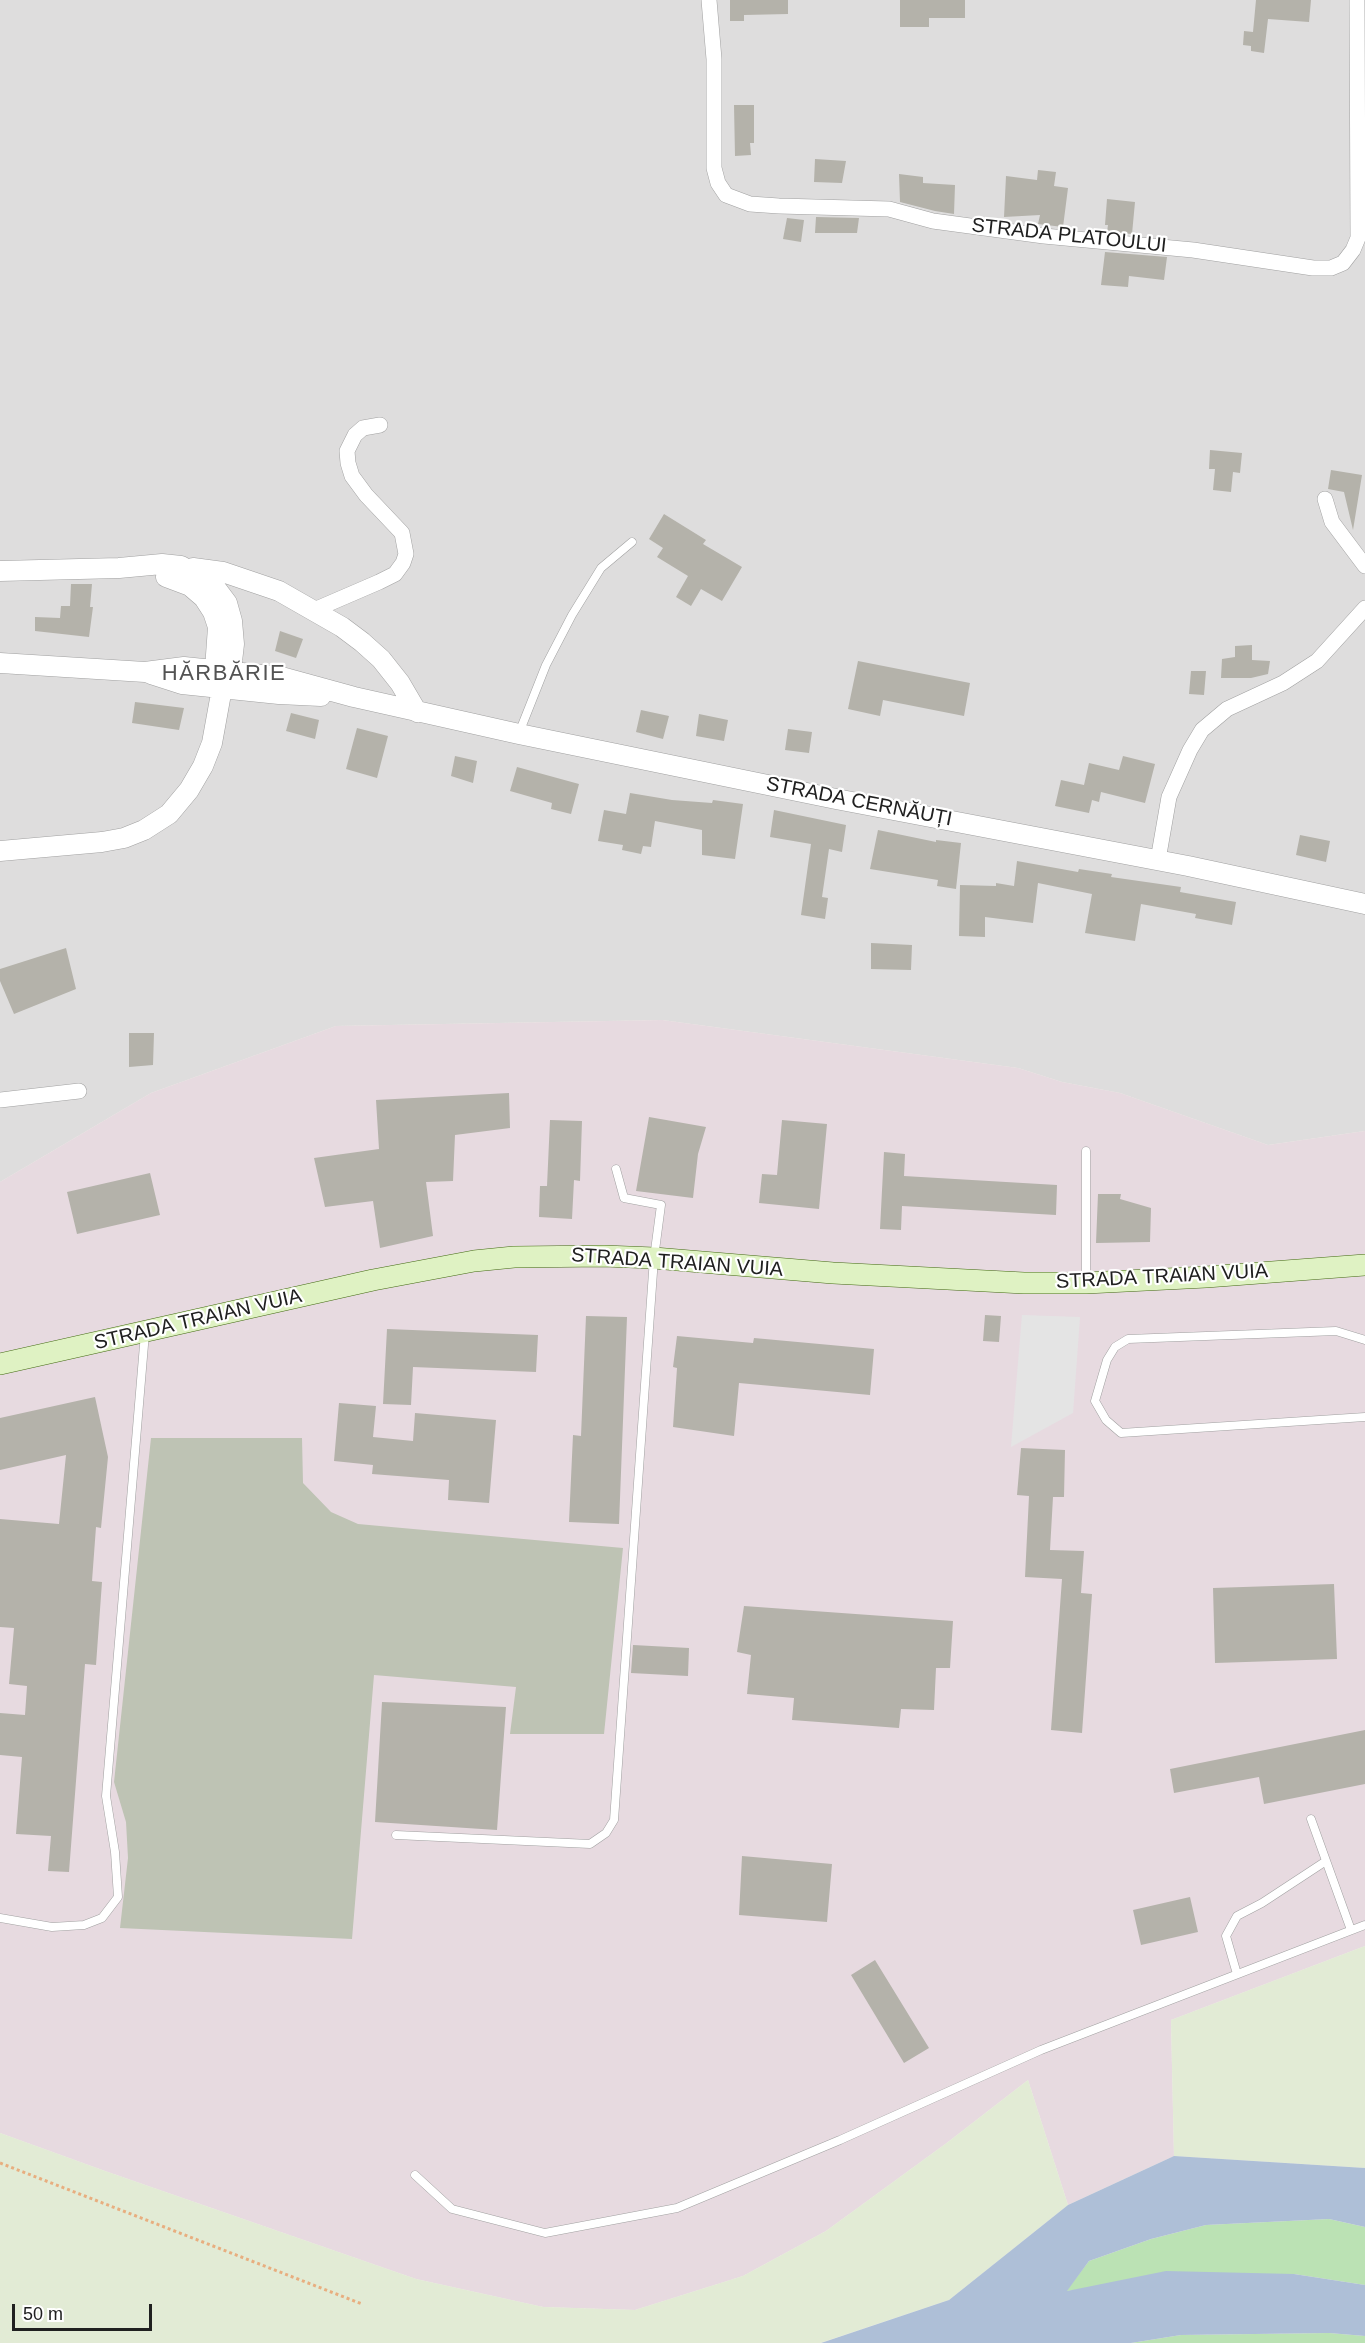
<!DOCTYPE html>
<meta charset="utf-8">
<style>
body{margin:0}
#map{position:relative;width:1365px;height:2343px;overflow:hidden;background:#efefe7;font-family:Arial,sans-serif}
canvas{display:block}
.scale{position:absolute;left:12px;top:2304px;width:140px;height:27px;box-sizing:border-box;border:3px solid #202020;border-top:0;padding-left:8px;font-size:18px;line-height:21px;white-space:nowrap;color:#202020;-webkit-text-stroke:4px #fff;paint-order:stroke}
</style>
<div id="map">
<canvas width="1365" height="2343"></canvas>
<div class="scale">50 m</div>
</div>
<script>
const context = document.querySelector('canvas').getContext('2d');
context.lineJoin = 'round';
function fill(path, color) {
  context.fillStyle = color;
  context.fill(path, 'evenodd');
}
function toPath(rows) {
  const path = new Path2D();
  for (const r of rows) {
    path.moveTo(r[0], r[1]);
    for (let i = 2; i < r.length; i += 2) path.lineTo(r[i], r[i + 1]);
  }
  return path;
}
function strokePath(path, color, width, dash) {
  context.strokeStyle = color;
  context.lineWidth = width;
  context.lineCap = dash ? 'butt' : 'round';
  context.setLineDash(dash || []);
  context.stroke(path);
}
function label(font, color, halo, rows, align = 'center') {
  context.font = font + ' Arial,sans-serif';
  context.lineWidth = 4.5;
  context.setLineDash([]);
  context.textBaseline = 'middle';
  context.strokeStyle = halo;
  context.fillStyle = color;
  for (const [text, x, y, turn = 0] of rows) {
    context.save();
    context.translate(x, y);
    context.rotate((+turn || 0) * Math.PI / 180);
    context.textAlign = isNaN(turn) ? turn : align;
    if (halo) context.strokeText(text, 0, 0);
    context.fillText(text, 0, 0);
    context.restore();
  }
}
const residential = toPath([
 [0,0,1365,0,1365,1131,1268,1145,1120,1093,1062,1082,1018,1068,662,1020,336,1026,151,1093,0,1182]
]);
const industrial = toPath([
 [662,1020,1018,1068,1062,1082,1120,1093,1268,1145,1365,1131,1365,1946,1171,2020,1174,2156,1068,2205,1028,2080,948,2142,826,2231,743,2276,635,2310,543,2307,416,2279,105,2171,0,2133,0,1182,151,1093,336,1026]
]);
const construction = toPath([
 [151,1438,302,1438,303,1483,331,1512,358,1524,623,1548,604,1734,510,1734,516,1687,374,1675,352,1939,120,1928,128,1858,126,1822,114,1782]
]);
const farmland = toPath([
 [1365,1946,1365,2168,1174,2156,1171,2020],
 [1028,2080,1068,2205,949,2300,820,2343,0,2343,0,2133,105,2171,416,2279,543,2307,635,2310,743,2276,826,2231,948,2142]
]);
const grass = toPath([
 [1329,2219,1365,2227,1365,2285,1294,2274,1066,2291,1089,2261,1151,2239,1206,2225],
 [1329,2333,1365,2336,1365,2343,1131,2343,1181,2335]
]);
const parking = toPath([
 [1022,1315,1080,1317,1073,1413,1011,1447]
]);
const water = toPath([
 [1174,2156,1365,2168,1365,2227,1329,2219,1206,2225,1151,2239,1089,2261,1067,2291,1166,2271,1294,2274,1365,2285,1365,2336,1329,2333,1181,2335,1131,2343,821,2343,949,2300,1068,2205]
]);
const building = toPath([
 [730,0,788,0,788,14,744,15,744,21,730,21],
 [900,0,965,0,965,18,929,18,929,27,900,27],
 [1256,0,1311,0,1309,22,1268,19,1264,53,1251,51,1251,46,1243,45,1244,31,1253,32],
 [734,105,754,105,754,143,750,143,751,155,735,156],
 [815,159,846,161,842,183,814,182],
 [1038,170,1056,172,1054,186,1068,188,1063,227,1038,224,1040,215,1004,217,1006,176,1037,180],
 [899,174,923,177,923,183,955,185,954,214,935,211,900,202],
 [1107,199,1135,202,1132,234,1107,232,1108,225,1105,225],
 [816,217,859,218,857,233,815,233],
 [787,218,804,220,801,242,783,239],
 [1105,252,1167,257,1164,280,1129,276,1128,287,1101,285],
 [1210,450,1242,453,1240,473,1233,472,1231,492,1213,490,1215,469,1209,469],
 [1331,470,1362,475,1353,530,1344,492,1328,489],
 [664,514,706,540,703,544,742,567,722,601,701,589,691,606,676,597,688,576,657,557,663,548,649,539],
 [71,584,92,584,90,607,93,607,89,637,35,631,35,617,60,618,61,606,70,606],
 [280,631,303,639,296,658,275,651],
 [1252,645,1252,660,1270,661,1268,674,1251,678,1221,678,1222,659,1235,657,1235,646],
 [858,661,970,683,964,716,883,700,880,716,848,709],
 [1191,671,1206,671,1204,695,1189,694],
 [135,702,184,708,179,730,132,723],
 [641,710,669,716,663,739,636,732],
 [291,713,319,720,315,739,286,731],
 [699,714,728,720,724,741,696,736],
 [357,728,388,736,377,778,346,769],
 [788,729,812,732,809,753,785,750],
 [455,756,477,761,473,783,451,776],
 [1123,756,1155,764,1145,803,1101,792,1099,802,1092,800,1089,813,1055,806,1061,780,1084,785,1089,763,1119,770],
 [517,767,579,784,571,814,551,809,552,803,510,791],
 [630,793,672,800,712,803,713,800,743,804,735,859,702,855,702,830,655,821,651,847,643,846,641,854,622,850,623,845,598,841,604,810,626,814],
 [774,810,846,825,842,852,829,849,822,897,828,898,825,919,801,915,811,844,770,837],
 [878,830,936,842,936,840,961,843,956,889,937,886,938,880,870,869],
 [1300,835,1330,841,1326,862,1296,855],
 [1017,861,1078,872,1079,869,1112,874,1111,877,1181,887,1180,892,1236,902,1232,925,1195,918,1196,914,1141,904,1135,941,1085,933,1092,894,1038,883,1033,923,985,917,985,937,959,936,960,885,996,886,996,883,1014,886],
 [871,943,912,945,911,970,871,969],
 [66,948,76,989,14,1014,0,981,0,969],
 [129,1033,154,1033,153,1065,129,1067],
 [509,1093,510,1128,455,1135,453,1181,426,1182,433,1236,380,1248,373,1201,325,1207,314,1158,379,1149,376,1100],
 [649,1117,706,1127,698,1154,693,1198,636,1191],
 [550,1120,582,1121,580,1181,574,1180,572,1219,539,1217,540,1186,547,1186],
 [782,1120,827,1124,819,1209,759,1203,762,1174,777,1175],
 [884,1152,905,1154,904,1176,1057,1185,1056,1215,902,1206,901,1230,880,1229],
 [150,1173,160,1215,77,1234,67,1192],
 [1098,1194,1121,1194,1120,1199,1151,1208,1150,1242,1096,1243],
 [985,1315,1001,1316,999,1342,983,1341],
 [586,1316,627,1317,619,1524,569,1522,573,1435,581,1436],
 [387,1329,538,1335,536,1372,413,1367,411,1405,383,1404],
 [677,1336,753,1343,754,1338,874,1349,870,1395,739,1383,734,1436,673,1427,677,1368,673,1367],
 [95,1397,108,1457,101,1528,96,1527,92,1581,102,1582,96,1665,85,1664,69,1872,48,1871,51,1836,16,1834,22,1757,0,1755,0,1713,25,1715,27,1686,9,1684,14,1628,0,1627,0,1519,59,1524,66,1455,0,1470,0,1418],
 [339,1403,376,1406,373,1437,413,1441,415,1413,496,1420,489,1503,448,1500,449,1480,372,1474,373,1465,334,1461],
 [1021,1448,1065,1450,1064,1497,1053,1497,1050,1550,1084,1551,1081,1593,1092,1594,1082,1733,1051,1730,1062,1579,1025,1577,1029,1496,1017,1495],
 [1334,1584,1337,1659,1215,1663,1213,1588],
 [744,1606,953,1621,950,1668,936,1668,934,1710,901,1709,899,1728,792,1720,794,1698,747,1694,751,1655,737,1652],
 [633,1645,689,1648,688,1676,631,1673],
 [382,1702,506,1707,497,1830,375,1822],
 [1365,1730,1365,1784,1264,1804,1259,1777,1174,1793,1170,1769],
 [742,1856,832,1864,827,1922,739,1915],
 [1190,1897,1198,1932,1141,1945,1133,1910],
 [875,1960,929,2048,904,2063,851,1975]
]);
const path = toPath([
 [0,2163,362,2304]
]);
const service = toPath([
 [519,733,546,665,572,615,601,568,632,542],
 [1086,1151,1086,1282],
 [1365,1340,1336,1331,1128,1339,1115,1347,1107,1360,1095,1401,1106,1420,1121,1433,1365,1417],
 [1311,1819,1351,1930],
 [396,1835,590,1844,606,1833,614,1820,654,1258,661,1205,624,1198,616,1169],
 [0,1918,52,1927,84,1925,102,1918,118,1897,115,1852,106,1796,145,1333],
 [1237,1974,1226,1936,1237,1916,1262,1903,1326,1861],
 [415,2175,452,2209,545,2233,677,2208,840,2140,1041,2050,1365,1925]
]);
const minor = toPath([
 [709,0,714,59,714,168,718,183,726,195,750,204,779,206,889,209,933,221,1044,236,1193,250,1313,268,1331,268,1343,263,1353,250,1358,238,1357,0],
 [1325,499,1332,522,1365,566],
 [314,610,379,582,395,574,403,563,406,554,402,533,366,495,352,476,348,463,347,451,355,435,363,428,380,425],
 [1158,860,1169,797,1190,750,1202,730,1227,709,1283,683,1317,661,1365,608],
 [0,1100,79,1091]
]);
const tertiary = toPath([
 [193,568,223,572,279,591,342,627,362,642,381,659,400,683,417,712],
 [0,571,119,568,162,564,181,566,212,583,227,603,232,621,234,644,231,670,222,688,212,743,203,766,189,790,169,814,144,830,124,838,102,842,0,851],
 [166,577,190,586,204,598,213,612,218,627,215,669,220,681],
 [0,663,145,672,184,667,281,677,354,697,519,734,836,799,1188,866,1365,904],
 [151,674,182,684,279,694,321,696]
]);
const secondary = toPath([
 [0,1364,373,1280,474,1261,514,1257,604,1256,654,1258,833,1273,1024,1283,1086,1283,1206,1277,1365,1265]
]);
const streetNames = [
 ["STRADA PLATOULUI",1069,236,6],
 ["STRADA CERNĂUȚI",859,802,11],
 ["STRADA TRAIAN VUIA",677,1263,4],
 ["STRADA TRAIAN VUIA",1162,1277,-3],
 ["STRADA TRAIAN VUIA",198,1320,-13]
];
const quarterNames = [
 ["HĂRBĂRIE",224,674]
];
fill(residential, '#dedddd');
fill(industrial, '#e7dae0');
fill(construction, '#bec3b4');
fill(farmland, '#e2ebd5');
fill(grass, '#bbe2b4');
fill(parking, '#e4e4e4');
fill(water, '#aebfd7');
fill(building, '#b4b2aa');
strokePath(service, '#a1a1a1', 9);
strokePath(minor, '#a1a1a1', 16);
strokePath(tertiary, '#a1a1a1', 21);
strokePath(secondary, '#436a13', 22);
strokePath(path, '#e8ae7f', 3, [3, 3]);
strokePath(service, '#fff', 8);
strokePath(minor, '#fff', 15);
strokePath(tertiary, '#fff', 20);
strokePath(secondary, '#dff2c3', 21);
label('20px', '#202020', '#fff', streetNames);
context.letterSpacing = '1.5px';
label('22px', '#535353', '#fff', quarterNames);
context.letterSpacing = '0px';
</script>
